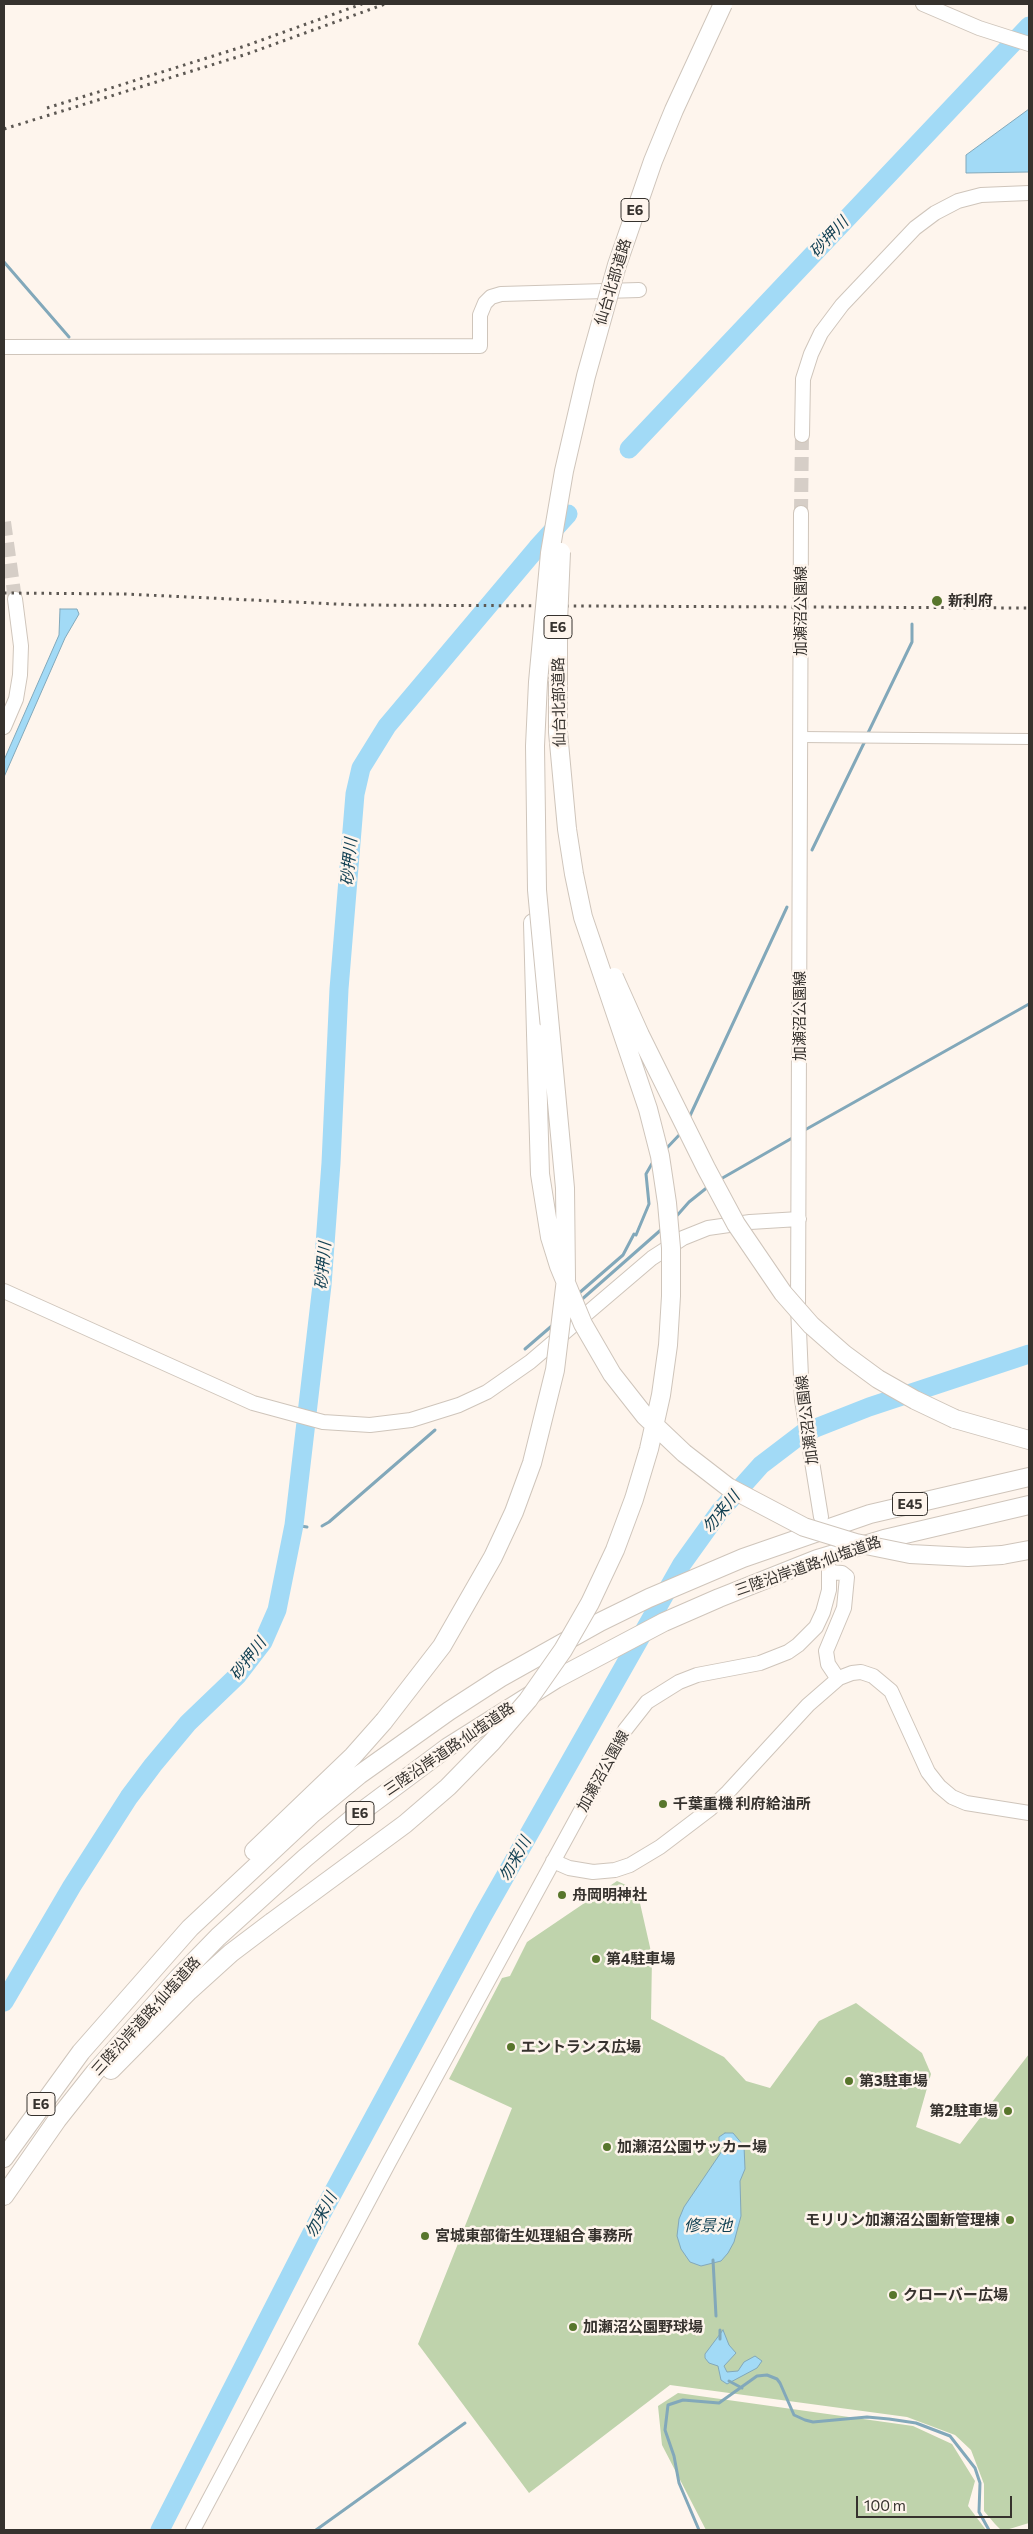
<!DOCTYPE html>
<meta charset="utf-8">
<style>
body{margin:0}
#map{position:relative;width:1033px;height:2534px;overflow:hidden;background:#fef5ed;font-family:Commissioner,sans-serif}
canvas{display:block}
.frame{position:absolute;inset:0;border:5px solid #36322e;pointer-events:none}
.scale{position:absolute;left:856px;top:2496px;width:156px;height:22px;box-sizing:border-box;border:2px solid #36322e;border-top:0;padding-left:6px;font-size:15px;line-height:18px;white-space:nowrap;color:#36322e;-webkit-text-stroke:4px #fef5ed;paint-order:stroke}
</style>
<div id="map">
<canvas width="1033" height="2534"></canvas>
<div class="frame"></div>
<div class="scale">100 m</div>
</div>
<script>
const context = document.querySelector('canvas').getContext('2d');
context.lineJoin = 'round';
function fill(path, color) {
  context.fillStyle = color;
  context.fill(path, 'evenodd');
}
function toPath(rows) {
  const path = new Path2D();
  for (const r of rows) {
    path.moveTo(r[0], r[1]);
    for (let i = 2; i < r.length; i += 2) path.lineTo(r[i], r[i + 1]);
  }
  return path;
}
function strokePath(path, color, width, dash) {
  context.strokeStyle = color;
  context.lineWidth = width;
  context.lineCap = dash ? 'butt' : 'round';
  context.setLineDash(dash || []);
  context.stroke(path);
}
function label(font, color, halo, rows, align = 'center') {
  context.font = font + ' Commissioner,"Noto Sans JP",sans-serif';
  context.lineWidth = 5;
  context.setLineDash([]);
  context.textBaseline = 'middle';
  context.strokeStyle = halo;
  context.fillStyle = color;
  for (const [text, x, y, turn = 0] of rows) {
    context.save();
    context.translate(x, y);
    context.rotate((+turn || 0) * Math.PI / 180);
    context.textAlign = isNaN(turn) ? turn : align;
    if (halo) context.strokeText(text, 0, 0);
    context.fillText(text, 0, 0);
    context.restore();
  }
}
const green = toPath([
 [617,1881,637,1890,652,1956,651,2019,724,2057,746,2081,770,2088,819,2021,856,2003,922,2053,931,2074,916,2127,960,2144,1029,2054,1029,2523,1006,2530,1001,2530,995,2524,984,2511,984,2484,971,2450,955,2435,907,2417,670,2385,529,2493,418,2344,512,2108,449,2079,502,1978,510,1976,527,1942],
 [678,2393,913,2426,952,2444,975,2481,968,2506,986,2530,706,2530,662,2445,658,2406]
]);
const water = toPath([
 [1029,109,1029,172,966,173,966,155,1029,109],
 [60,609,77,609,79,614,65,638,4,777,4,760,59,635,60,609],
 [725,2133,733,2133,744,2146,745,2169,740,2181,741,2216,734,2242,728,2253,721,2261,701,2266,690,2262,681,2249,677,2236,679,2219,684,2207,724,2148,719,2141,719,2137,725,2133],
 [723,2330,729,2345,736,2353,724,2366,727,2372,738,2371,744,2362,755,2356,762,2361,757,2368,727,2384,721,2380,718,2366,709,2363,705,2358,705,2354,723,2330]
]);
const stream = toPath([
 [4,262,69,337],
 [867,735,912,642,912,624],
 [812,850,865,741],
 [688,1120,787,907],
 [803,1131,1029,1004],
 [664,1151,682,1132],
 [719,1180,794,1137],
 [674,1219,689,1202,709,1186],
 [578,1294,623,1255,634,1234,636,1235,649,1204,646,1174,654,1160],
 [580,1301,663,1228],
 [525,1349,554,1324],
 [294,1525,307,1527],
 [322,1526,329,1522,435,1430],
 [713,2260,716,2316],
 [720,2339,720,2330],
 [729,2381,742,2388],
 [316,2530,465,2423],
 [699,2530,679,2483,674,2456,665,2430,668,2405,683,2400,719,2403,757,2376,767,2375,777,2379,780,2383,794,2415,805,2420,813,2422,867,2417,889,2419,916,2423,950,2436,975,2468,980,2483,979,2512,989,2530]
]);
const river = toPath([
 [629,449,1029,26],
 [4,2002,72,1886,129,1797,153,1765,188,1723,237,1676,263,1642,277,1610,294,1525,322,1285,331,1163,339,989,355,794,361,768,387,726,537,548,568,514],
 [160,2530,322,2213,482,1917,682,1564,720,1511,761,1465,803,1433,869,1407,1029,1354]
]);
const secondaryTunnel = toPath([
 [801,513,802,435],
 [4,522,15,599]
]);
const street = toPath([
 [801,737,1029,739]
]);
const secondary = toPath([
 [923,4,979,28,1029,44],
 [4,347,480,346,480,315,485,303,491,297,501,294,639,290],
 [802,435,803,379,811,354,821,333,842,305,915,228,935,213,958,201,981,195,1029,193],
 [801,513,798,1307,802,1400,821,1517],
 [4,727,16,699,20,675,21,646,15,599],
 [4,1291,253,1403,323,1422,370,1425,411,1420,459,1405,487,1392,530,1362,652,1258,683,1238,708,1228,750,1222,799,1219],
 [829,1572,842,1573,847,1577,844,1608,826,1651,828,1664,838,1679],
 [553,1861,569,1868,593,1872,615,1870,630,1865,660,1847,710,1809,728,1792,808,1705,839,1678,852,1673,861,1672,873,1676,891,1691,928,1772,939,1786,952,1797,966,1803,1029,1813],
 [193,2530,388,2164,625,1730,647,1702,679,1682,697,1675,760,1663,788,1652,798,1645,816,1627,823,1612,829,1590,829,1568]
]);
const highway = toPath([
 [533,923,536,1033],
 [955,1419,1029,1440],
 [1002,1555,1029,1550],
 [254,1851,353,1756,384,1721],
 [111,2070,189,1991,231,1953,272,1922],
 [4,2158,81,2052,190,1928,313,1813,359,1775,449,1711,500,1678,600,1622,649,1598,743,1558,870,1514,1029,1477],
 [4,2196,57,2120,95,2072,178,1978,218,1937,305,1858,353,1818,448,1747,556,1679,664,1622,719,1598,817,1559,884,1539,1029,1505]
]);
const rail = toPath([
 [47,108,245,46,362,4],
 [4,129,247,54,385,4],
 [4,593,125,594,357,605,1029,608]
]);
const highwayBridge = toPath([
 [614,977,640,1035,706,1168,736,1224,783,1293,811,1325,844,1354,878,1379,915,1400,955,1419],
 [536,1033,540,1174,550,1237,559,1266,583,1324,612,1374,645,1416,684,1453,728,1487,804,1527,856,1543,910,1554,968,1557,1002,1555],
 [384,1721,442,1646,493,1557,514,1512,532,1463,555,1370,566,1279,565,1188,537,890,535,746,538,682,550,553,564,471,586,376,617,265,653,161,674,110,723,4],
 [272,1922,405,1824,448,1787,492,1742,528,1700,563,1650,590,1603,615,1550,634,1499,649,1449,661,1395,668,1345,671,1296,671,1248,667,1203,660,1156,648,1109,583,917,574,874,567,829,558,732,558,622,561,552]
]);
const markers = [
 [937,601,6,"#58762c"],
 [663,1804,5,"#58762c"],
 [562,1895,5,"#58762c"],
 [596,1959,5,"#58762c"],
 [511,2047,5,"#58762c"],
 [849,2081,5,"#58762c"],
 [1008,2111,5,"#58762c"],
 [607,2147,5,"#58762c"],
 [1010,2220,5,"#58762c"],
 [425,2236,5,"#58762c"],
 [893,2295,5,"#58762c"],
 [573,2327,5,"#58762c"]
];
const shields = [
 [635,210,28],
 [558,627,28],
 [910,1504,35],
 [360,1813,28],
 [41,2104,28]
];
const shieldNames = [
 ["E6",635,210],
 ["E6",558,627],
 ["E45",910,1504],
 ["E6",360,1813],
 ["E6",41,2104]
];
const streetNames = [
 ["仙台北部道路",613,282,-73],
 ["加瀬沼公園線",801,611,-90],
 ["仙台北部道路",559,702,-91],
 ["加瀬沼公園線",800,1016,-90],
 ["加瀬沼公園線",807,1420,-97],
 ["三陸沿岸道路;仙塩道路",808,1566,-19],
 ["三陸沿岸道路;仙塩道路",449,1749,-34],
 ["加瀬沼公園線",603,1771,-61],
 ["三陸沿岸道路;仙塩道路",146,2016,-48]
];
const poiNames = [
 ["新利府",948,601],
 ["千葉重機 利府給油所",673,1804],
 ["舟岡明神社",572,1895],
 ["第4駐車場",606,1959],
 ["エントランス広場",521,2047],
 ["第3駐車場",859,2081],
 ["第2駐車場",998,2111,"right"],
 ["加瀬沼公園サッカー場",617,2147],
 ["モリリン加瀬沼公園新管理棟",1000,2220,"right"],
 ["宮城東部衛生処理組合 事務所",435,2236],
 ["クローバー広場",903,2295],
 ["加瀬沼公園野球場",583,2327]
];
const waterNames = [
 ["砂押川",829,237,-47],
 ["砂押川",349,862,-85],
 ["砂押川",323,1266,-85],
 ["勿来川",721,1512,-51],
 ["砂押川",248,1659,-53],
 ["勿来川",515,1859,-61],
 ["勿来川",321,2215,-62],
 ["修景池",708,2226]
];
fill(green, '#bfd3ac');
fill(water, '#a2daf6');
strokePath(water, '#82a8ba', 1);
strokePath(stream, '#82a8ba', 3);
strokePath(river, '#a2daf6', 19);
strokePath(secondaryTunnel, '#d6cec7', 14, [14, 7]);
strokePath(street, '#cfc5bb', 12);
strokePath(secondary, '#cfc5bb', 16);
strokePath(highway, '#cfc5bb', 20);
strokePath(street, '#fff', 10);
strokePath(secondary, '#fff', 14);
strokePath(highway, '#fff', 18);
strokePath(rail, '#5d5853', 3, [2.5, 5]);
strokePath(highwayBridge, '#cfc5bb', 20, []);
strokePath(highwayBridge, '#fff', 18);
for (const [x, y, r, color] of markers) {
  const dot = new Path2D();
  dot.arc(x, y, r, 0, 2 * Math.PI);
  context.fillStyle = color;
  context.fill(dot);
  strokePath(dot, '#fef5ed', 2);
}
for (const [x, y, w] of shields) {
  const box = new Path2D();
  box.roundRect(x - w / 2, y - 11.5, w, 23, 4);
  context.fillStyle = '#fef5ed';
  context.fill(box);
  strokePath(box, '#36322e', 1);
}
label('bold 14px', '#36322e', null, shieldNames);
label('15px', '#36322e', '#fef5ed', streetNames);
label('bold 15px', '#36322e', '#fef5ed', poiNames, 'left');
label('italic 16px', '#103f52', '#fef5ed', waterNames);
</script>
